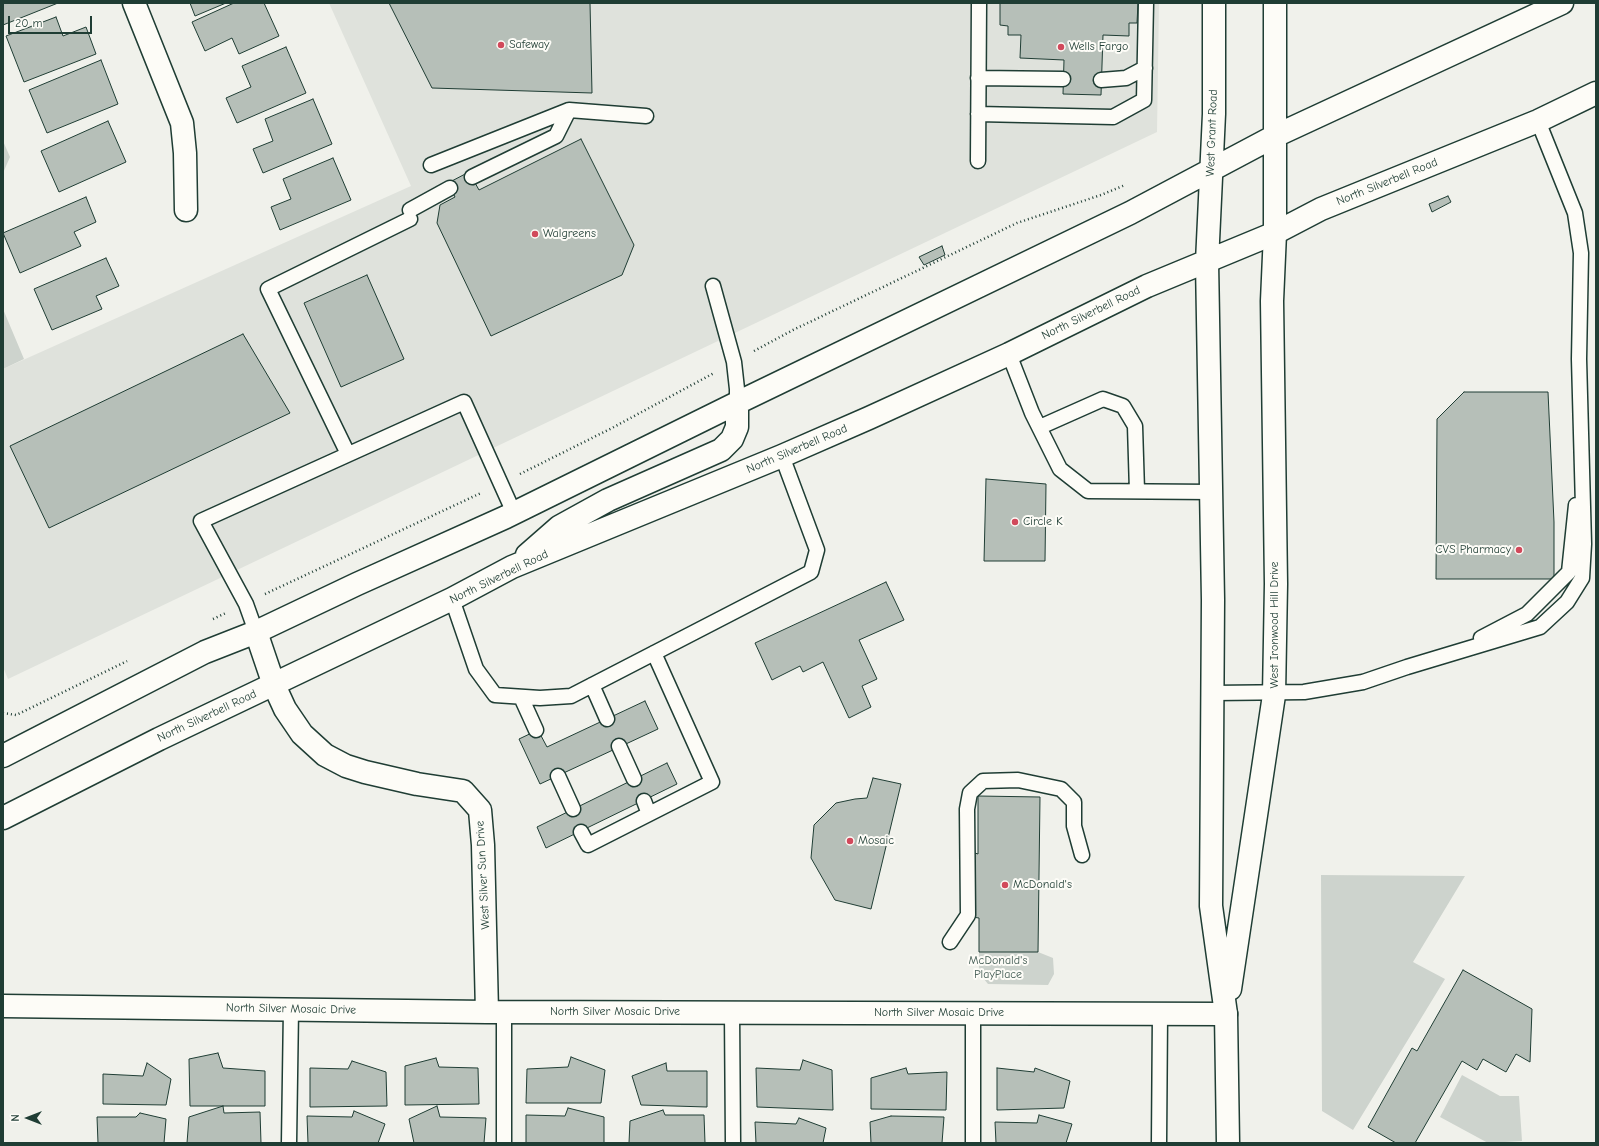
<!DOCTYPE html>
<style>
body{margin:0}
#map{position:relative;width:1599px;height:1146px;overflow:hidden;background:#f0f1eb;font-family:"Comic Neue",sans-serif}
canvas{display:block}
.frame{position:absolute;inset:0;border:4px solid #1f3d34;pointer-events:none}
.north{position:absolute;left:8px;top:1098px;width:40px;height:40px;-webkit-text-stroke:3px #fdfcf7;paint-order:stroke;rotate:270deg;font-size:11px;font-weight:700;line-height:16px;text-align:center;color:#1f3d34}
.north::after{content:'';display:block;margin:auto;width:14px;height:18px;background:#1f3d34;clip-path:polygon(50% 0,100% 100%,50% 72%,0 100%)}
.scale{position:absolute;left:8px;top:16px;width:84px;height:18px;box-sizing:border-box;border:2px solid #1f3d34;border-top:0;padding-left:5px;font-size:12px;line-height:14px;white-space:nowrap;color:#1f3d34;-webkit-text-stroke:3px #fdfcf7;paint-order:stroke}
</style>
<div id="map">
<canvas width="1599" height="1146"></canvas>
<div class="frame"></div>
<div class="north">N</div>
<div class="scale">20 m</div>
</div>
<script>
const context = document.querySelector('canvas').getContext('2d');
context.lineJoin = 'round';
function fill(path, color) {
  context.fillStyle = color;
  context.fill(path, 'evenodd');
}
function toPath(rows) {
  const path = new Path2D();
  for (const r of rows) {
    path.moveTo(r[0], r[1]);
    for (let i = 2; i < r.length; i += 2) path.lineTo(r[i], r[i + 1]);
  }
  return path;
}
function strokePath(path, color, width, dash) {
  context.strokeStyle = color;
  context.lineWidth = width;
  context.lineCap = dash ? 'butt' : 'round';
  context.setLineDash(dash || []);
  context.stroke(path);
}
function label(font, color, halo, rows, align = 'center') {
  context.font = font + ' "Comic Neue",sans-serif';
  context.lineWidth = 4;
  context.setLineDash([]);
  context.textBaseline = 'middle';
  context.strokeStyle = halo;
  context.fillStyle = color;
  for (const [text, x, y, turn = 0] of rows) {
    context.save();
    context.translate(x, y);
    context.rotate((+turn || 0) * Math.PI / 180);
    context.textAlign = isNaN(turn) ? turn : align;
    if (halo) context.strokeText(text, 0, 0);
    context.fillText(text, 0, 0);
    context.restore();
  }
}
const built = toPath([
 [329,3,1159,3,1157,132,8,679,3,667,3,369,411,186]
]);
const green = toPath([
 [3,141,10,157,3,173],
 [3,309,24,359,3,369],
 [1321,875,1465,876,1413,962,1445,979,1353,1130,1322,1111],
 [979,952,1038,952,1053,958,1054,974,1048,985,988,984,979,973],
 [1462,1075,1500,1096,1519,1096,1522,1141,1488,1143,1440,1117]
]);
const building = toPath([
 [3,3,58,3,3,25,3,3],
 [190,3,226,3,195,16,190,3],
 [234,3,264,3,279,36,239,54,232,38,205,51,192,22,234,3],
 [389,3,590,3,592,93,432,88,389,3],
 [1000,3,1138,3,1137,23,1129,23,1129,36,1103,35,1101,95,1063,94,1064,60,1020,58,1021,35,1008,35,1008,26,1000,25,1000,3],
 [56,17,63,36,86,27,96,54,24,82,6,36,56,17],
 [286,47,306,93,237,123,226,98,251,87,242,66,286,47],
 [101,60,118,104,47,133,29,90,101,60],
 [313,99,332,144,263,173,253,149,273,141,265,119,313,99],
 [108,121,126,162,59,192,41,151,108,121],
 [581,139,634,245,622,275,491,336,437,223,440,205,455,197,448,183,469,172,479,190,581,139],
 [333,158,351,200,280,230,271,207,291,199,283,179,333,158],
 [1448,196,1451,202,1432,212,1429,204,1448,196],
 [86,197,96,222,74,232,81,246,20,273,3,233,86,197],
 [942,246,945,255,924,265,919,257,942,246],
 [106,258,119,286,96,296,102,309,52,330,34,289,106,258],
 [367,275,404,359,341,387,304,303,367,275],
 [243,334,290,413,49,528,10,446,243,334],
 [1464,392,1548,392,1554,522,1554,579,1436,579,1437,419,1464,392],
 [986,479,1046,484,1045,561,984,561,986,479],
 [886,582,904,620,859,640,877,679,862,686,871,707,849,718,823,662,803,672,800,666,772,680,755,643,886,582],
 [645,701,658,729,540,784,519,739,538,730,547,747,645,701],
 [667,763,677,784,546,848,537,827,667,763],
 [873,778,901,784,871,909,835,900,811,858,814,825,836,803,855,799,867,798,873,778],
 [978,796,1040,797,1038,952,979,952,979,918,972,917,972,852,978,854,978,796],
 [1463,970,1532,1009,1530,1062,1516,1054,1506,1072,1483,1059,1477,1070,1462,1061,1415,1143,1396,1143,1368,1127,1412,1048,1417,1051,1463,970],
 [218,1053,223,1068,265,1071,265,1106,190,1106,189,1059,218,1053],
 [571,1057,605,1070,601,1103,526,1103,527,1069,568,1067,571,1057],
 [436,1058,439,1067,478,1068,479,1104,405,1105,405,1066,436,1058],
 [803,1060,832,1070,833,1110,757,1107,756,1068,800,1070,803,1060],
 [352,1061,386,1072,387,1106,310,1107,310,1068,348,1069,352,1061],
 [147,1063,171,1079,166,1105,103,1104,103,1074,143,1076,147,1063],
 [666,1063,667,1071,707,1071,707,1107,641,1105,632,1076,666,1063],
 [906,1068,908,1074,947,1072,946,1110,871,1109,871,1078,906,1068],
 [997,1068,1034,1072,1035,1068,1070,1081,1064,1108,997,1110,997,1068],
 [223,1106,224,1113,260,1112,261,1143,187,1143,189,1117,223,1106],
 [437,1106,440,1117,486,1118,484,1143,414,1143,409,1119,437,1106],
 [568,1108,604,1117,604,1143,526,1143,526,1115,565,1116,568,1108],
 [663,1110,665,1115,704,1115,705,1143,629,1143,630,1121,663,1110],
 [354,1111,385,1124,378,1143,308,1143,307,1116,352,1117,354,1111],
 [140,1113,166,1119,164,1143,98,1143,97,1117,136,1117,140,1113],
 [1039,1115,1072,1124,1066,1143,996,1143,995,1122,1037,1123,1039,1115],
 [891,1116,944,1117,942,1143,871,1143,870,1122,891,1116],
 [799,1118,826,1128,823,1143,756,1143,755,1122,796,1124,799,1118]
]);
const path = toPath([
 [754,351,793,330,1017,223,1101,195,1125,185],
 [520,474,612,428,714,373],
 [265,594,481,493],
 [213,619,226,613],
 [3,713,16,715,127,661]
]);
const service = toPath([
 [978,78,1063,79],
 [1101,80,1126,78,1145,68],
 [978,114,1113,117,1144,100,1146,3],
 [978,161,979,3],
 [431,165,569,110,646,116],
 [472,177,556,136,569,110],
 [410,210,450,188],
 [713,286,734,362,737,389,737,403],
 [1009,354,1032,413,1060,469,1088,491,1212,492],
 [1040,427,1103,399,1123,406,1135,426,1137,491],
 [348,454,268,289,410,219],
 [452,599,476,669,495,695,540,698,571,696,811,572,817,550,782,456],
 [256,632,246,604,201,521,464,402,514,513],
 [1481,638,1527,614,1569,572,1576,505],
 [592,685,607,719],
 [1213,693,1304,692,1363,682,1407,667,1540,627,1567,602,1582,578,1584,544,1579,359,1581,253,1575,213,1538,121],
 [521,697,536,730],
 [619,746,634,779],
 [558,776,573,809],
 [644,801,649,814],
 [581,832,588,845,712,782,654,653],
 [950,942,968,915,967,809,970,793,983,781,1018,780,1061,789,1074,802,1074,826,1082,855],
 [504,1012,504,1143],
 [732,1013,733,1143],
 [973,1013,973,1143],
 [289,1143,291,1009],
 [1159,1143,1160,1014]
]);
const minor = toPath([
 [134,3,182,123,185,153,186,210],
 [256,632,274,685,285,709,302,734,325,755,346,766,365,772,417,784,463,791,480,810,483,845,487,1012],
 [3,1006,487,1012,1226,1014]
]);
const tertiary = toPath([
 [1207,262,1213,600,1211,906,1226,1014,1228,1143],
 [1230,989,1274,695,1276,584,1272,301,1275,233]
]);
const secondary = toPath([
 [1275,233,1275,3],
 [1207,262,1214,114,1214,3],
 [527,555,559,527,608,500,721,450,732,439,737,427,737,403],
 [3,756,205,652,256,632,357,584,506,517,737,403,1130,213,1275,136,1562,3],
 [3,818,159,739,452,599,512,567,782,456,869,418,1009,354,1147,286,1275,233,1321,209,1538,121,1596,93]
]);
const markers = [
 [501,45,4,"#d1495b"],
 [1061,47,4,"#d1495b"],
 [535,234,4,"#d1495b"],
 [1015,522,4,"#d1495b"],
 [1519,550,4,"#d1495b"],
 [850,841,4,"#d1495b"],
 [1005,885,4,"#d1495b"]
];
const poiNames = [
 ["Safeway",509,45],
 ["Wells Fargo",1069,47],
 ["Walgreens",543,234],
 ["Circle K",1023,522],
 ["CVS Pharmacy",1511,550,"right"],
 ["Mosaic",858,841],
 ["McDonald's",1013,885]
];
const streetNames = [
 ["West Grant Road",1212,133,-88],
 ["North Silverbell Road",1387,182,-22],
 ["North Silverbell Road",1091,313,-26],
 ["North Silverbell Road",797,449,-23],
 ["North Silverbell Road",499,577,-26],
 ["West Ironwood Hill Drive",1275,625,-90],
 ["North Silverbell Road",207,716,-25],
 ["West Silver Sun Drive",483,875,-93],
 ["North Silver Mosaic Drive",291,1009,1],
 ["North Silver Mosaic Drive",615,1012],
 ["North Silver Mosaic Drive",939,1013]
];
const parkNames = [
 ["McDonald's",998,961],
 ["PlayPlace",998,975]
];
fill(built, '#dfe2dc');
fill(green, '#cdd3cd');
fill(building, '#b6bfb8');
strokePath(building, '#1f3d34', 1);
strokePath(service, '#1f3d34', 17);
strokePath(minor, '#1f3d34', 25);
strokePath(tertiary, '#1f3d34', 25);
strokePath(secondary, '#1f3d34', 25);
strokePath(path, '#1f3d34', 2.5, [1, 3]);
strokePath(service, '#fdfcf7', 14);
strokePath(minor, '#fdfcf7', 22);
strokePath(tertiary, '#fdfcf7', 22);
strokePath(secondary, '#fdfcf7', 22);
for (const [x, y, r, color] of markers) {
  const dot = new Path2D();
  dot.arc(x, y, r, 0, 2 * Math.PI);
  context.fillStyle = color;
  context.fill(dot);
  strokePath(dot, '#fdfcf7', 1.5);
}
label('12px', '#1f3d34', '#fdfcf7', poiNames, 'left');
label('12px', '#1f3d34', '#fdfcf7', streetNames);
label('12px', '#425b53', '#fdfcf7', parkNames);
</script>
